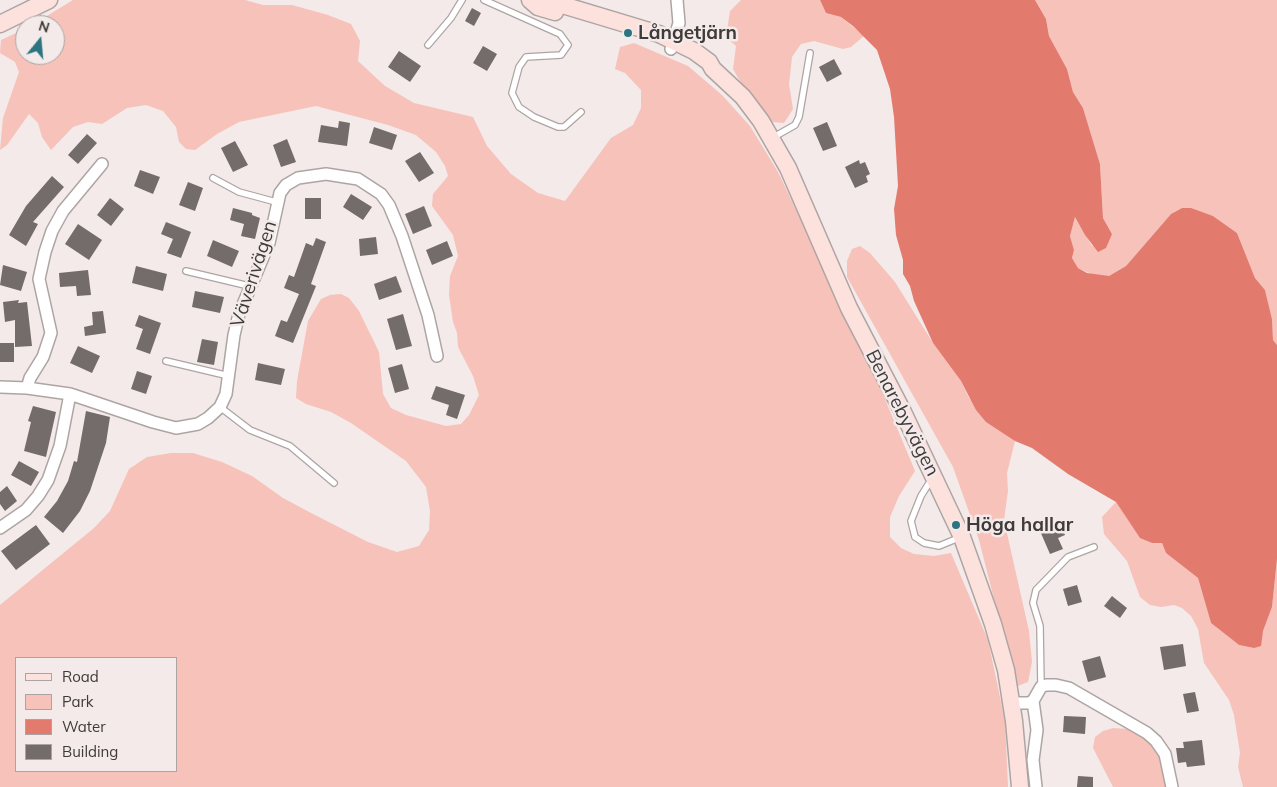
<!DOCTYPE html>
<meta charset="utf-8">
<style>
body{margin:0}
#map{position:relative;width:1277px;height:787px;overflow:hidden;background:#f3eae9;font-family:Mulish,sans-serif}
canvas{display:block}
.legend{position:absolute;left:15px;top:657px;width:162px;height:115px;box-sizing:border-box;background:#f3eae9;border:1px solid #aba4a3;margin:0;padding:6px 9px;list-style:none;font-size:15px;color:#3e3b3a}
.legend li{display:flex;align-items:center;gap:10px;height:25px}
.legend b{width:25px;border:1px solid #aba4a3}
.north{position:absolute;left:15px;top:15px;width:50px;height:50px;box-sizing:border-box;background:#f3eae9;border:1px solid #aba4a3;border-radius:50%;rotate:17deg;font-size:14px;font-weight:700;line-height:20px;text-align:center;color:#3e3b3a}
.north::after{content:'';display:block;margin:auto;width:18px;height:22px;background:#2c747f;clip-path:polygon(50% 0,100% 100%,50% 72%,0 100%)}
</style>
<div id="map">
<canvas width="1277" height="787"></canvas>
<ul class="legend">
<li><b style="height:6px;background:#fde1dd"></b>Road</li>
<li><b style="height:14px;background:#f7c2b9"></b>Park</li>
<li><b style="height:14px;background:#e27b6e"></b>Water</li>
<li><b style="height:14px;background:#736c6b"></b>Building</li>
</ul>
<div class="north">N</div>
</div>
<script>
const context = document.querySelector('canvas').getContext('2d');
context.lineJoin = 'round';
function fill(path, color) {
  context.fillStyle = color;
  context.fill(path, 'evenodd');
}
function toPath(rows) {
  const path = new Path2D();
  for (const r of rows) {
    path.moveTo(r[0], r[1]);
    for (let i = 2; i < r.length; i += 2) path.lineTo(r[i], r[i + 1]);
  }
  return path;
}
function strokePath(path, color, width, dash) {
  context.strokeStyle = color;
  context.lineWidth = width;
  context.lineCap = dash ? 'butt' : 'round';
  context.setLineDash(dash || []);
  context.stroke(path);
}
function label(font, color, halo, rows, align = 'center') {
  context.font = font + ' Mulish,sans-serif';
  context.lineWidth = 5;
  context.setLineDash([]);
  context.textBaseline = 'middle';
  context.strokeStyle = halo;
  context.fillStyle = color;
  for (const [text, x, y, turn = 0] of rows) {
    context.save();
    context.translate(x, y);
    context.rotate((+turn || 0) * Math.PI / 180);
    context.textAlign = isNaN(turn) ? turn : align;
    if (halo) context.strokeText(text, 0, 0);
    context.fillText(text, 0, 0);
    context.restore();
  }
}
const green = toPath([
 [73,0,245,0,263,5,292,5,328,15,351,24,360,41,358,61,385,86,414,103,473,117,487,146,511,174,538,193,565,201,611,138,633,125,641,108,641,90,625,73,615,69,620,47,634,43,688,66,722,95,750,126,778,172,877,380,915,471,899,496,890,517,890,537,901,548,914,554,934,556,951,553,988,640,1005,721,1008,787,0,787,0,605,94,528,110,511,129,469,147,457,171,453,193,453,222,462,252,476,283,498,311,513,368,542,397,552,419,546,429,530,430,511,426,487,406,461,351,423,331,412,306,404,296,398,297,381,308,321,321,299,330,295,341,294,349,298,359,311,379,352,383,394,391,408,406,415,446,426,461,424,469,415,479,395,473,376,458,347,457,333,453,322,449,295,450,276,458,256,453,235,432,206,433,194,448,176,445,166,436,152,416,135,388,125,316,106,239,122,217,134,195,150,186,149,179,142,176,127,163,111,146,105,127,108,102,124,88,122,73,127,51,150,42,137,38,123,29,114,7,145,0,150,3,118,19,72,15,62,0,53,1,40,25,29,25,55,55,55,55,25,32,25],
 [16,658,176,658,176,771,16,771],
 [741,0,820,0,826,13,841,17,864,36,851,47,843,49,814,41,801,44,792,57,789,84,793,109,784,123,772,122,741,83,733,69,736,46,726,37,730,11],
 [1035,0,1277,0,1277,345,1273,340,1272,319,1265,290,1255,278,1237,233,1213,216,1182,208,1171,214,1126,266,1109,276,1098,277,1078,268,1072,258,1074,250,1070,236,1075,217,1092,246,1112,234,1103,218,1100,164,1083,108,1073,92,1067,69,1049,36,1046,19],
 [860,246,870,253,895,282,933,343,961,381,969,398,1015,441,1007,473,1008,491,1004,520,1029,631,1032,662,1028,682,1018,686,1012,680,1009,658,979,540,953,467,847,277,847,261,852,249],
 [1116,502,1140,537,1152,543,1162,543,1166,553,1198,578,1211,623,1239,645,1254,648,1263,631,1272,607,1277,559,1277,787,1243,787,1238,767,1240,753,1234,715,1229,700,1204,663,1198,629,1191,616,1182,608,1174,605,1161,607,1150,605,1140,597,1127,561,1104,534,1102,517],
 [1113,728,1129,729,1147,739,1159,752,1169,787,1113,787,1093,748,1095,737,1103,731]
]);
const water = toPath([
 [820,0,1035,0,1046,19,1049,36,1067,69,1073,92,1083,108,1100,164,1103,218,1112,234,1106,248,1098,252,1085,235,1075,217,1070,236,1074,250,1072,258,1078,268,1087,273,1109,276,1126,266,1171,214,1182,208,1191,208,1213,216,1237,233,1255,278,1265,290,1272,319,1273,340,1277,345,1277,559,1272,607,1263,631,1261,646,1254,648,1239,645,1211,623,1198,578,1166,553,1162,543,1152,543,1140,538,1116,502,1068,474,1032,448,1015,441,986,422,976,410,961,381,933,343,914,301,910,286,903,274,903,260,896,235,894,209,898,186,894,117,890,89,877,50,853,26,841,17,826,13]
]);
const building = toPath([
 [472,8,481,13,474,26,465,21],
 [483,46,497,54,487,71,473,63],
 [399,51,421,66,410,82,388,67],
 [834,59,842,74,827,82,819,67],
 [339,121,350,123,347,146,318,142,321,125,338,128],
 [827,122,837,146,823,151,813,128],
 [374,127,397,135,392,150,369,143],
 [87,134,97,143,78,164,68,155],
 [287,139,296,162,281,167,273,145],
 [235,141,248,165,233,172,221,148],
 [420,152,434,173,419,182,405,161],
 [859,160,860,164,865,162,870,174,866,176,868,182,855,188,845,167],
 [140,170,160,177,153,194,134,186],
 [52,176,64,187,33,222,38,224,26,246,9,235,26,206],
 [188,182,203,188,195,211,179,205],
 [351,194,372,207,363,220,343,207],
 [110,198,124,209,111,226,97,215],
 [305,198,321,198,321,219,305,219],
 [424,206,432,226,413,234,405,214],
 [233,208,252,213,252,215,260,218,255,239,241,236,244,224,230,220],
 [166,222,191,232,181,258,167,253,173,239,161,234],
 [78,224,102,240,89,260,65,244],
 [376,237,378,254,360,256,359,239],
 [316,238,326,242,311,284,316,286,293,343,275,336,281,320,287,322,299,294,284,288,289,275,294,277,306,243,313,246],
 [213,240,239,251,232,267,207,256],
 [447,241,453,256,432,265,426,250],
 [3,265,27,272,21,291,0,285],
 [136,266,167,274,163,291,132,283],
 [88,270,91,295,77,296,76,286,60,287,59,273],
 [396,276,402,292,379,300,374,284],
 [195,291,224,297,220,313,192,307],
 [19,300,18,303,27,302,32,346,15,347,15,320,5,322,3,302],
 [103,311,106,333,85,336,84,327,93,325,92,312],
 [403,314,412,346,396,350,387,319],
 [139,315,161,323,150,354,136,349,143,329,135,326],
 [202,339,218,342,214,365,197,362],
 [0,343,14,343,14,362,0,362],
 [78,346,100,356,92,373,70,363],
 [258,363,285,369,281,385,255,380],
 [402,364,409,389,395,393,388,368],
 [137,371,152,376,146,394,131,389],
 [436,386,465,395,457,419,446,415,449,405,431,399],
 [33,406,56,412,46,457,24,451,31,422,28,421],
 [86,411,110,417,106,443,90,491,80,511,63,533,44,517,57,501,68,481,74,461,77,462],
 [19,461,39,472,31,486,11,475],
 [7,486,17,501,5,511,0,504,0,492],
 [1060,523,1065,535,1058,538,1063,549,1050,554,1040,531],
 [36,525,50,544,16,570,1,551],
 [1077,585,1082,602,1068,606,1063,589],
 [1112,596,1127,608,1120,618,1104,606],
 [1183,644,1186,666,1164,670,1160,647],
 [1100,656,1106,677,1088,682,1082,661],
 [1195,692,1199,711,1187,713,1183,694],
 [1064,716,1086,717,1085,734,1063,732],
 [1202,740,1205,765,1187,767,1186,762,1178,763,1176,748,1184,748,1183,742],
 [1078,776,1093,777,1093,787,1077,787]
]);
const lane = toPath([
 [484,0,560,34,568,45,561,55,526,57,519,67,512,93,519,107,534,117,558,127,564,127,581,112],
 [428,45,451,18,462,0],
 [772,138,795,125,799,117,810,53],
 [213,178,239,192,276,202],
 [186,271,249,286],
 [166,361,229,376],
 [220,407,250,430,290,446,334,483],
 [931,480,921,496,911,521,915,537,924,543,939,546,961,537],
 [1041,687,1040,626,1033,603,1036,590,1068,557,1094,547]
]);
const street = toPath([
 [671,49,679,23,677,0],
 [0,387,27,388,70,394,153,422,176,428,198,424,208,418,220,407,226,394,234,335,239,314,269,243,280,193,286,185,298,178,326,174,358,179,381,194,389,205,402,236,428,315,437,356],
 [27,388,30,378,43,357,51,333,39,279,45,252,52,231,63,211,102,164],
 [0,528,26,510,38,496,48,480,60,446,70,394],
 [1033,701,1037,730,1033,760,1036,787],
 [1012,703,1028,703,1033,701,1041,687,1046,685,1056,685,1069,688,1147,733,1156,741,1165,754,1172,787]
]);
const secondary = toPath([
 [530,0,538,7,555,12],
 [546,0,659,34,694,51,709,62,713,69,743,97,761,121,788,168,849,308,903,412,962,537,993,624,1006,670,1014,721,1020,787],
 [0,24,49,0]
]);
const markers = [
 [628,33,5,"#2c747f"],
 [956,525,5,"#2c747f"]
];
const poiNames = [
 ["Långetjärn",638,33],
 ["Höga hallar",966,525]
];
const streetNames = [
 ["Väverivägen",254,274,-72],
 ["Benarebyvägen",902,413,63]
];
fill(green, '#f7c2b9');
fill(water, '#e27b6e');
fill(building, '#736c6b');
strokePath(lane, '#ada5a4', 8);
strokePath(street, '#ada5a4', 14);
strokePath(secondary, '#ada5a4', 19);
strokePath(lane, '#fff', 5.5);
strokePath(street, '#fff', 11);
strokePath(secondary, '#fde1dd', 16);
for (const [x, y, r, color] of markers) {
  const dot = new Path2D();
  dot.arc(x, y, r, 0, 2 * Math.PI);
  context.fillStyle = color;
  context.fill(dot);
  strokePath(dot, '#f3eae9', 2);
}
label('bold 19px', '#3e3b3a', '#f3eae9', poiNames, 'left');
label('19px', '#3e3b3a', '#f3eae9', streetNames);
</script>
